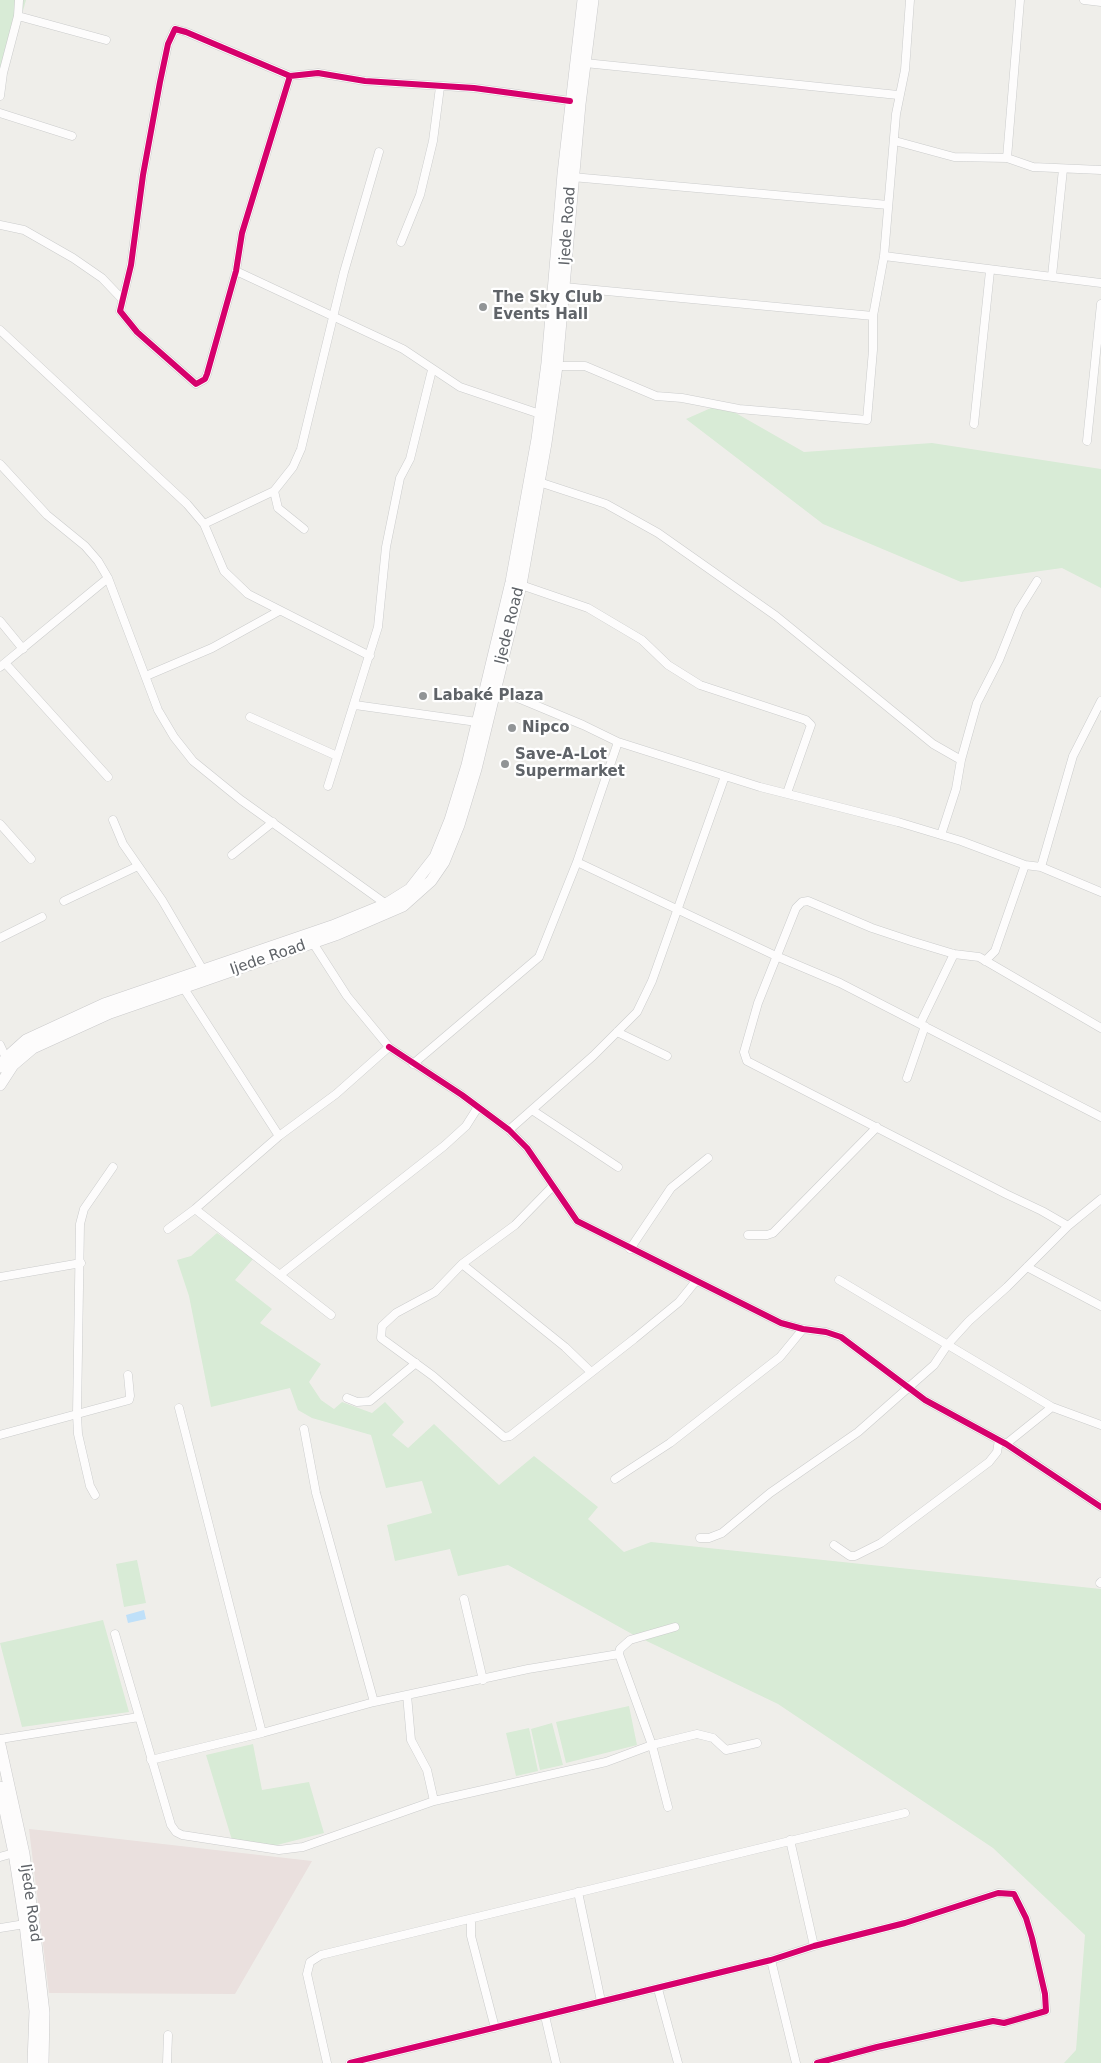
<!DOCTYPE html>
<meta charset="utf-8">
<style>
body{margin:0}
canvas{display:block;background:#efeeea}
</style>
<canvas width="1101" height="2063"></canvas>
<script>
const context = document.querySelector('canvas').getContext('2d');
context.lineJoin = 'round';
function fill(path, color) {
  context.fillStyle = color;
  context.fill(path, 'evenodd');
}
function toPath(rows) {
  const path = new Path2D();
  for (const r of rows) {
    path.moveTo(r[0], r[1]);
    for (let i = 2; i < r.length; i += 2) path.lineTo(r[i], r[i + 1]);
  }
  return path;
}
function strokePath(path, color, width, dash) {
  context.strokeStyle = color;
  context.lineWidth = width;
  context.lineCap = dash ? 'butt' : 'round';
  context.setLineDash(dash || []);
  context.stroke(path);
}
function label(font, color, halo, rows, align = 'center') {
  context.font = font + ' "DejaVu Sans",sans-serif';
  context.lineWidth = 4.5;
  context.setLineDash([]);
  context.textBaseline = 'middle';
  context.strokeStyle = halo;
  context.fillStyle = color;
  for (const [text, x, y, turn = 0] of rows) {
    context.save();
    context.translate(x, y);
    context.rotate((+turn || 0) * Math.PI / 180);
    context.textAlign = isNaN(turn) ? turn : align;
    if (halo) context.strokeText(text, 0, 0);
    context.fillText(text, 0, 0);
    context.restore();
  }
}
const medical = toPath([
 [29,1829,49,1831,312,1861,235,1994,49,1993]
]);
const green = toPath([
 [0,0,26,0,0,94],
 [720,404,804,452,932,443,1101,469,1101,588,1062,568,961,582,823,524,686,419],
 [217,1233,253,1259,235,1280,272,1309,260,1323,321,1364,309,1382,321,1400,334,1409,342,1402,372,1413,385,1402,404,1422,392,1435,408,1448,434,1424,499,1485,534,1456,598,1507,588,1519,624,1552,651,1542,1101,1589,1101,2063,1064,2063,1076,2050,1085,1935,993,1848,778,1704,632,1634,508,1565,458,1576,450,1549,395,1561,387,1525,432,1513,422,1481,386,1488,371,1435,312,1418,298,1410,290,1388,211,1407,189,1296,177,1260,191,1256],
 [137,1560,146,1603,124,1607,116,1564],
 [103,1620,129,1712,22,1727,0,1643],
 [629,1706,637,1745,566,1763,556,1722],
 [552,1723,563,1765,540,1770,531,1729],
 [529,1728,538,1771,516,1776,506,1733],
 [253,1744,262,1790,309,1782,324,1833,273,1846,232,1840,206,1755]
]);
const water = toPath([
 [144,1610,146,1619,128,1623,126,1615]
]);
const minor = toPath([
 [1084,0,1101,2],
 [18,16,106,40],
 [585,63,898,95],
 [290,76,242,233,236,271,207,374,205,379,196,384,137,332,120,311,131,265,143,175,160,82,168,44,175,29,186,32,290,76,318,73,365,81,474,88,570,101],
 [0,96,3,73,18,16,19,0],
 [0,113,72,136],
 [895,141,954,157,1007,158,1033,167,1101,170],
 [1007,158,1020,0],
 [572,177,888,205],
 [0,225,24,230,73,258,102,278,122,299],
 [401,242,420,195,433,141,440,87],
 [884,256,1101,283],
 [236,271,403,349,460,387,540,414],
 [1052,276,1063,169],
 [564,287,873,316],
 [0,330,187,504,204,524,224,571,248,594,370,656],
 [557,366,585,366,656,396,682,398,739,409,867,420,873,350,873,316,884,256,896,114,905,70,910,0],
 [974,424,990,271],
 [1087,441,1101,304],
 [0,464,47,515,85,546,98,561,108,578,158,710,174,737,193,761,241,800,386,904],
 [539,482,606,504,658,533,776,616,933,744,961,760],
 [274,491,278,508,304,529],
 [204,524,274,491,293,467,301,449,344,272,379,152],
 [521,585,588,608,642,640,668,665,700,685,806,720,811,725,787,793],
 [0,621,23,649],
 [5,663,108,777],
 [0,667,108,578],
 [146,676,212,648,279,611],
 [494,688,583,725,618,742,760,787,898,822,961,841,1025,865,1041,867,1101,892],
 [355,705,477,722],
 [250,717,337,756],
 [328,786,378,627,386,547,400,478,410,459,432,370],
 [113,820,123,844,162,900,203,970],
 [0,824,31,859],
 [941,835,956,789,961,760,977,703,999,660,1019,610,1037,581],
 [232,855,273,822],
 [577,862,776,956,840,983,1101,1117],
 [1041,867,1073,756,1101,701],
 [64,901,138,866],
 [0,938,42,917],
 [985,961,995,951,1025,865],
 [183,987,279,1136],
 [920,1024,954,954],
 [617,1032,667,1056],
 [0,1045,6,1058],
 [389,1047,462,1095,509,1130,527,1148,577,1221,781,1323,803,1329,826,1332,841,1337,925,1400,1006,1444,1101,1507],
 [413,1064,539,957,577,862,618,742],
 [907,1078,925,1026],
 [532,1110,618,1167],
 [509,1130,593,1056,637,1012,652,981,725,776],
 [552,1187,515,1225,462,1264,435,1292,396,1313,382,1326,381,1338,433,1376,504,1437,510,1436,634,1339,679,1302,696,1281],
 [195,1209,331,1315],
 [1068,1226,1042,1211,1006,1194,747,1061,744,1052,758,1003,796,908,802,902,808,901,872,928,911,941,954,954,979,957,1101,1028],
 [168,1229,195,1209,279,1136,336,1094,389,1047,347,996,313,943],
 [748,1235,767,1235,773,1233,877,1127],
 [630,1249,671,1188,708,1158],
 [462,1264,565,1347,591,1372],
 [1027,1267,1101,1306],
 [281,1274,444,1146,466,1126,478,1107],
 [0,1277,81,1263],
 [839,1280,1052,1407,1101,1425],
 [347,1398,357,1402,370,1401,416,1363],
 [179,1408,262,1733],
 [304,1429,316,1493,374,1702],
 [0,1435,129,1400,130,1396,128,1375],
 [1006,1444,1052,1407],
 [615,1479,670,1443,780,1357,803,1329],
 [95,1495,90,1486,78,1434,77,1414,80,1224,84,1209,113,1167],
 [700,1538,709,1538,722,1533,770,1493,858,1432,934,1365,948,1344,969,1321,1007,1287,1068,1226,1101,1199],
 [834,1545,850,1556,855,1556,881,1543,989,1462,997,1452,999,1440],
 [1100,1583,1101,1582],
 [464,1599,483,1680],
 [115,1634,171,1825,176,1832,182,1835,279,1850,303,1847,434,1801,606,1762,652,1745,697,1734,713,1738,726,1750,757,1743],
 [407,1695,411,1740,427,1770,434,1801],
 [0,1739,139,1717],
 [151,1760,262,1733,374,1702,528,1669,619,1654],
 [668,1807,652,1745,619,1654,620,1649,630,1640,675,1627],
 [790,1840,814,1946],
 [0,1857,14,1853],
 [578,1892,601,2001],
 [471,1919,471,1936,495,2028],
 [0,1928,25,1924],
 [771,1960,796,2063],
 [658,1989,678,2063],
 [545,2016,556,2063],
 [167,2063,168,2035],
 [327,2063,307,1974,310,1962,321,1955,905,1813],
 [350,2063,771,1960,814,1946,905,1923,998,1893,1014,1894,1026,1918,1032,1938,1045,1994,1046,2011,1004,2023,993,2021,877,2047,817,2063]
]);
const secondary = toPath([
 [0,1067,6,1058,26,1040,104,1004,332,926,386,904,410,889,435,857,450,820,467,765,511,582,537,439,547,363,563,174,583,0],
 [0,1085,13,1065,33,1048,110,1013,338,934,403,906,431,881,444,862,459,825,476,769,521,585,546,443,557,366,580,104,593,0],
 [0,1745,24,1854,34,1926,44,2013,43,2063],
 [0,1787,14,1853,25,1924,35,2011,33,2063]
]);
const cycleway = toPath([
 [290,76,242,233,236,271,207,374,205,379,196,384,137,332,120,311,131,265,143,175,160,82,168,44,175,29,186,32,290,76,318,73,365,81,474,88,570,101],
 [389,1047,462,1095,509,1130,527,1148,577,1221,781,1323,803,1329,826,1332,841,1337,925,1400,1006,1444,1101,1507],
 [350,2063,771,1960,814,1946,905,1923,998,1893,1014,1894,1026,1918,1032,1938,1045,1994,1046,2011,1004,2023,993,2021,877,2047,817,2063]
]);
const markers = [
 [483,307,5,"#919496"],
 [423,696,5,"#919496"],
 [512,728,5,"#919496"],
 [505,764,5,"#919496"]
];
const streetNames = [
 ["Ijede Road",568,226,-86],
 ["Ijede Road",510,626,-76],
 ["Ijede Road",268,958,-19],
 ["Ijede Road",30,1903,82]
];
const poiNames = [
 ["The Sky Club",493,298],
 ["Events Hall",493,315],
 ["Labaké Plaza",433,696],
 ["Nipco",522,728],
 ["Save-A-Lot",515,755],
 ["Supermarket",515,772]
];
fill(medical, '#eae0de');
fill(green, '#d8ebd6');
fill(water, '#bfe0f9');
strokePath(minor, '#cbcccc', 9);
strokePath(secondary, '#cacacb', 12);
strokePath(minor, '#fdfcfc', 8);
strokePath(secondary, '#fdfcfc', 11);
strokePath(cycleway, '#d6006c', 6);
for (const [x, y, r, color] of markers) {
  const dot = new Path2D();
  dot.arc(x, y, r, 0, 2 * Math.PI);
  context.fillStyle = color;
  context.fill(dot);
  strokePath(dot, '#fff', 2);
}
label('15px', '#5f6368', '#fff', streetNames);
label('bold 15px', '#5f6368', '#fff', poiNames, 'left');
</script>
